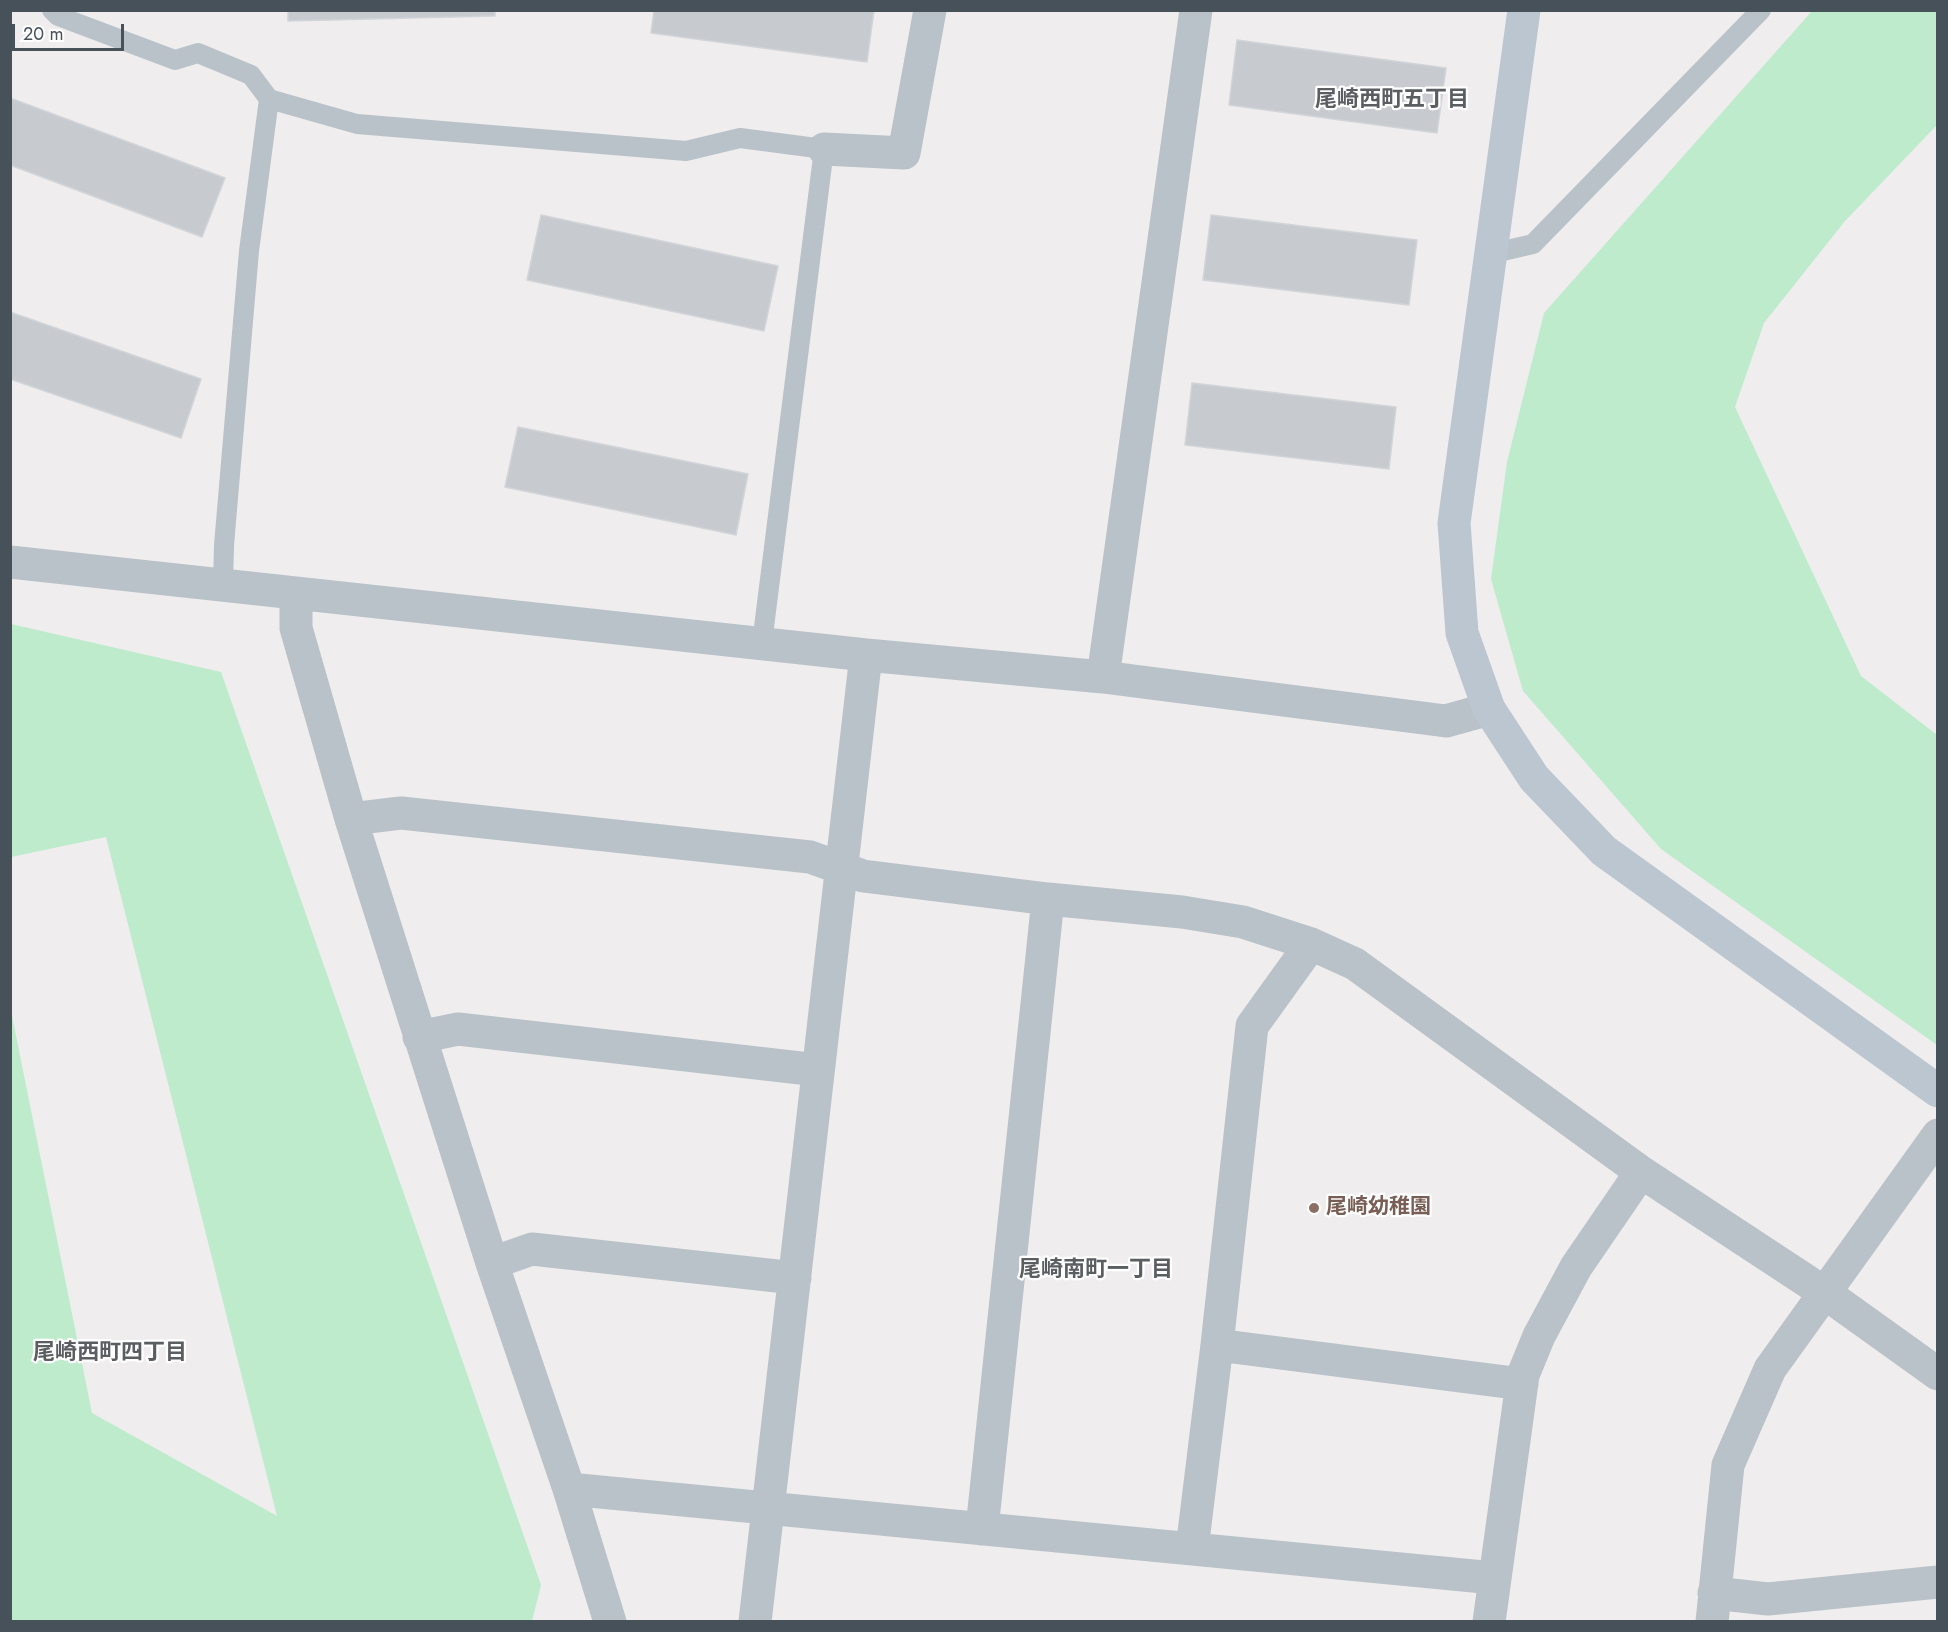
<!DOCTYPE html>
<meta charset="utf-8">
<style>
body{margin:0}
#map{position:relative;width:1948px;height:1632px;overflow:hidden;background:#efeded;font-family:Jost,sans-serif}
canvas{display:block}
.frame{position:absolute;inset:0;border:12px solid #465159;pointer-events:none}
.scale{position:absolute;left:12px;top:24px;width:112px;height:27px;box-sizing:border-box;border:3px solid #465159;border-top:0;padding-left:8px;font-size:18px;line-height:21px;white-space:nowrap;color:#465159;-webkit-text-stroke:4px #fff;paint-order:stroke}
</style>
<div id="map">
<canvas width="1948" height="1632"></canvas>
<div class="frame"></div>
<div class="scale">20 m</div>
</div>
<script>
const context = document.querySelector('canvas').getContext('2d');
context.lineJoin = 'round';
function fill(path, color) {
  context.fillStyle = color;
  context.fill(path, 'evenodd');
}
function toPath(rows) {
  const path = new Path2D();
  for (const r of rows) {
    path.moveTo(r[0], r[1]);
    for (let i = 2; i < r.length; i += 2) path.lineTo(r[i], r[i + 1]);
  }
  return path;
}
function strokePath(path, color, width, dash) {
  context.strokeStyle = color;
  context.lineWidth = width;
  context.lineCap = dash ? 'butt' : 'round';
  context.setLineDash(dash || []);
  context.stroke(path);
}
function label(font, color, halo, rows, align = 'center') {
  context.font = font + ' Jost,"Noto Sans JP",sans-serif';
  context.lineWidth = 4.5;
  context.setLineDash([]);
  context.textBaseline = 'middle';
  context.strokeStyle = halo;
  context.fillStyle = color;
  for (const [text, x, y, turn = 0] of rows) {
    context.save();
    context.translate(x, y);
    context.rotate((+turn || 0) * Math.PI / 180);
    context.textAlign = isNaN(turn) ? turn : align;
    if (halo) context.strokeText(text, 0, 0);
    context.fillText(text, 0, 0);
    context.restore();
  }
}
const green = toPath([
 [1812,11,1937,11,1937,125,1845,221,1764,323,1735,407,1861,676,1937,735,1937,1045,1661,849,1523,691,1491,579,1507,462,1544,313],
 [11,624,221,672,541,1585,532,1621,11,1621,11,1011,92,1413,277,1516,106,837,11,857]
]);
const building = toPath([
 [288,10,495,10,495,16,288,21,288,10],
 [654,10,874,10,867,62,651,33,654,10],
 [1237,40,1446,68,1437,133,1229,105,1237,40],
 [10,98,225,178,202,237,10,165,10,98],
 [541,215,778,266,764,331,527,280,541,215],
 [1211,215,1417,240,1409,305,1203,280,1211,215],
 [10,312,201,379,181,438,10,379,10,312],
 [1192,383,1396,407,1389,469,1185,445,1192,383],
 [518,427,748,474,736,535,505,487,518,427]
]);
const lane = toPath([
 [52,10,58,16,175,60,198,53,251,75,269,99,357,124,686,151,740,138,824,149,762,643],
 [1490,254,1533,244,1761,10],
 [223,584,224,545,249,251,269,99]
]);
const street = toPath([
 [824,149,904,153,930,10],
 [10,562,866,655,1103,677,1446,721,1489,709],
 [296,594,296,628,351,819,492,1263,569,1489,610,1622],
 [1103,677,1196,10],
 [351,819,401,813,810,857,863,876,1048,899,1182,912,1243,922,1311,944,1355,964,1641,1172,1825,1293,1938,1374],
 [419,1037,458,1029,818,1070],
 [492,1263,532,1249,795,1278],
 [1217,1345,1522,1384],
 [569,1489,1494,1578],
 [982,1529,1048,899],
 [1192,1549,1217,1345,1252,1026,1311,944],
 [1714,1593,1768,1599,1938,1582],
 [755,1622,866,655],
 [1489,1622,1523,1375,1539,1336,1576,1267,1641,1172],
 [1712,1622,1728,1465,1770,1369,1938,1135]
]);
const secondary = toPath([
 [1524,10,1454,523,1462,633,1489,709,1534,778,1604,851,1938,1091]
]);
const markers = [
 [1314,1208,6,"#8d6e63"]
];
const educationNames = [
 ["尾崎幼稚園",1326,1208]
];
const neighbourhoodNames = [
 ["尾崎西町五丁目",1392,101],
 ["尾崎南町一丁目",1096,1271],
 ["尾崎西町四丁目",110,1354]
];
fill(green, '#bdebcc');
fill(building, '#c7cacf');
strokePath(building, '#d1d4d8', 1.5);
strokePath(lane, '#b9c2c9', 20);
strokePath(street, '#b9c2c9', 33);
strokePath(secondary, '#bbc6d0', 33);
for (const [x, y, r, color] of markers) {
  const dot = new Path2D();
  dot.arc(x, y, r, 0, 2 * Math.PI);
  context.fillStyle = color;
  context.fill(dot);
  strokePath(dot, '#fff', 2);
}
label('bold 21px', '#785e54', '#fff', educationNames, 'left');
label('bold 22px', '#5a5e61', '#fff', neighbourhoodNames);
</script>
